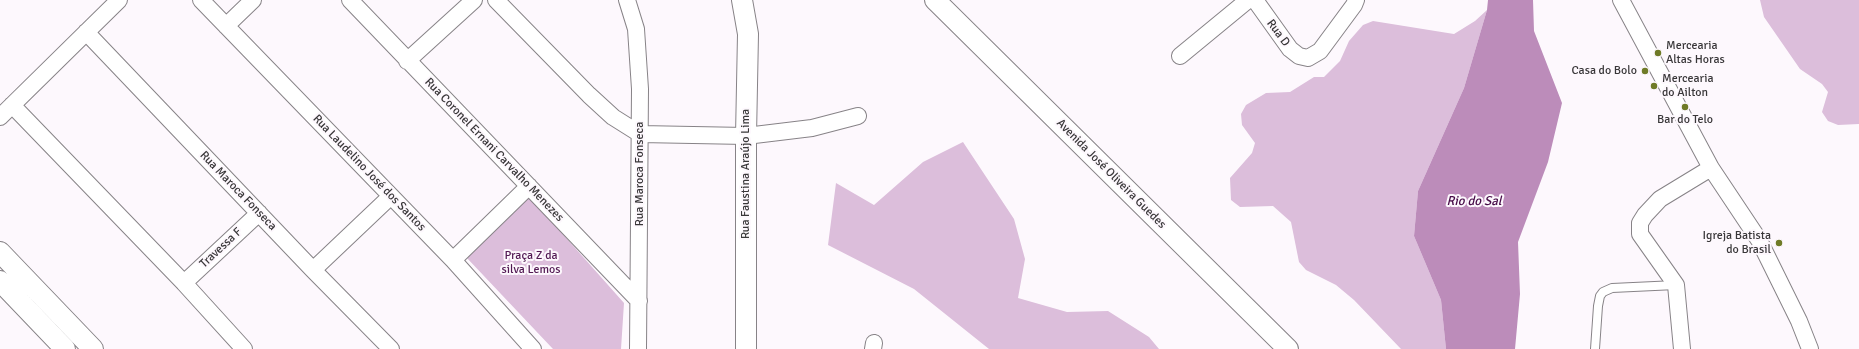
<!DOCTYPE html>
<meta charset="utf-8">
<style>
body{margin:0}
canvas{display:block;background:#fdf8fd}
</style>
<canvas width="1859" height="349"></canvas>
<script>
const context = document.querySelector('canvas').getContext('2d');
context.lineJoin = 'round';
function fill(path, color) {
  context.fillStyle = color;
  context.fill(path, 'evenodd');
}
function toPath(rows) {
  const path = new Path2D();
  for (const r of rows) {
    path.moveTo(r[0], r[1]);
    for (let i = 2; i < r.length; i += 2) path.lineTo(r[i], r[i + 1]);
  }
  return path;
}
function strokePath(path, color, width, dash) {
  context.strokeStyle = color;
  context.lineWidth = width;
  context.lineCap = dash ? 'butt' : 'round';
  context.setLineDash(dash || []);
  context.stroke(path);
}
function label(font, color, halo, rows, align = 'center') {
  context.font = font + ' Signika,sans-serif';
  context.lineWidth = 4;
  context.setLineDash([]);
  context.textBaseline = 'middle';
  context.strokeStyle = halo;
  context.fillStyle = color;
  for (const [text, x, y, turn = 0] of rows) {
    context.save();
    context.translate(x, y);
    context.rotate((+turn || 0) * Math.PI / 180);
    context.textAlign = isNaN(turn) ? turn : align;
    if (halo) context.strokeText(text, 0, 0);
    context.fillText(text, 0, 0);
    context.restore();
  }
}
const green = toPath([
 [1760,0,1859,0,1859,124,1838,125,1828,121,1822,112,1828,92,1822,84,1800,69,1764,17],
 [1487,10,1464,88,1418,191,1414,236,1441,300,1446,349,1401,349,1354,300,1336,285,1306,270,1299,262,1291,222,1273,206,1240,207,1231,200,1230,178,1252,153,1255,143,1242,125,1241,114,1246,105,1266,93,1290,92,1314,77,1324,77,1340,61,1349,41,1363,25,1373,21,1454,34,1475,21],
 [963,142,1014,219,1025,259,1018,298,1067,312,1108,311,1149,337,1159,349,989,349,914,289,828,245,836,183,874,205,923,162],
 [528,195,624,303,621,349,553,349,466,257]
]);
const water = toPath([
 [1488,0,1533,0,1534,31,1562,103,1548,162,1518,242,1520,294,1515,349,1446,349,1441,300,1414,236,1418,191,1464,88,1487,10]
]);
const service = toPath([
 [1595,349,1598,306,1600,296,1603,292,1612,288,1676,285]
]);
const minor = toPath([
 [201,0,453,260,533,349],
 [350,0,639,301],
 [496,0,589,95,613,117,640,134,746,136,812,128,858,116],
 [627,0,636,29,640,89,638,349],
 [1255,0,1290,49,1299,56,1308,58,1320,51,1354,5,1356,0],
 [1621,0,1711,168,1759,240,1799,321,1810,349],
 [226,26,253,0],
 [86,32,313,270,391,349],
 [1180,56,1248,0],
 [407,61,474,0],
 [12,105,184,283,244,349],
 [0,117,119,0],
 [453,260,529,186],
 [313,270,391,196],
 [184,283,259,213],
 [873,349,874,343],
 [1682,349,1676,285,1640,234,1640,223,1645,215,1660,199,1711,168]
]);
const tertiary = toPath([
 [742,0,748,34,746,136,746,349],
 [935,0,1288,349],
 [0,252,93,349],
 [0,281,65,349]
]);
const markers = [
 [1658,53,4,"#6f7b27"],
 [1645,71,4,"#6f7b27"],
 [1654,86,4,"#6f7b27"],
 [1685,107,4,"#6f7b27"],
 [1779,243,4,"#6f7b27"]
];
const streetNames = [
 ["Rua D",1278,33,53],
 ["Rua Coronel Ernani Carvalho Menezes",494,150,46],
 ["Rua Laudelino José dos Santos",369,173,46],
 ["Rua Maroca Fonseca",640,174,-90],
 ["Rua Faustina Araújo Lima",746,174,-90],
 ["Avenida José Oliveira Guedes",1111,174,45],
 ["Rua Maroca Fonseca",238,191,46],
 ["Travessa F",221,248,-43]
];
const poiNames = [
 ["Mercearia",1666,46],
 ["Altas Horas",1666,60],
 ["Casa do Bolo",1637,71,"right"],
 ["Mercearia",1662,79],
 ["do Ailton",1662,93],
 ["Bar do Telo",1685,120,"center"],
 ["Igreja Batista",1771,236,"right"],
 ["do Brasil",1771,250,"right"]
];
const parkNames = [
 ["Praça Z da",531,256],
 ["silva Lemos",531,270]
];
const waterNames = [
 ["Rio do Sal",1474,202]
];
fill(green, '#dcbedb');
fill(water, '#bc8cba');
strokePath(service, '#878387', 10);
strokePath(minor, '#878387', 18);
strokePath(tertiary, '#878387', 22);
strokePath(service, '#fff', 8);
strokePath(minor, '#fff', 16);
strokePath(tertiary, '#fff', 20);
for (const [x, y, r, color] of markers) {
  const dot = new Path2D();
  dot.arc(x, y, r, 0, 2 * Math.PI);
  context.fillStyle = color;
  context.fill(dot);
  strokePath(dot, '#fdf8fd', 1.5);
}
label('12px', '#393739', '#fdf8fd', streetNames);
label('12px', '#393739', '#fdf8fd', poiNames, 'left');
label('12px', '#521953', '#fdf8fd', parkNames);
label('italic 13px', '#460b47', '#fdf8fd', waterNames);
</script>
